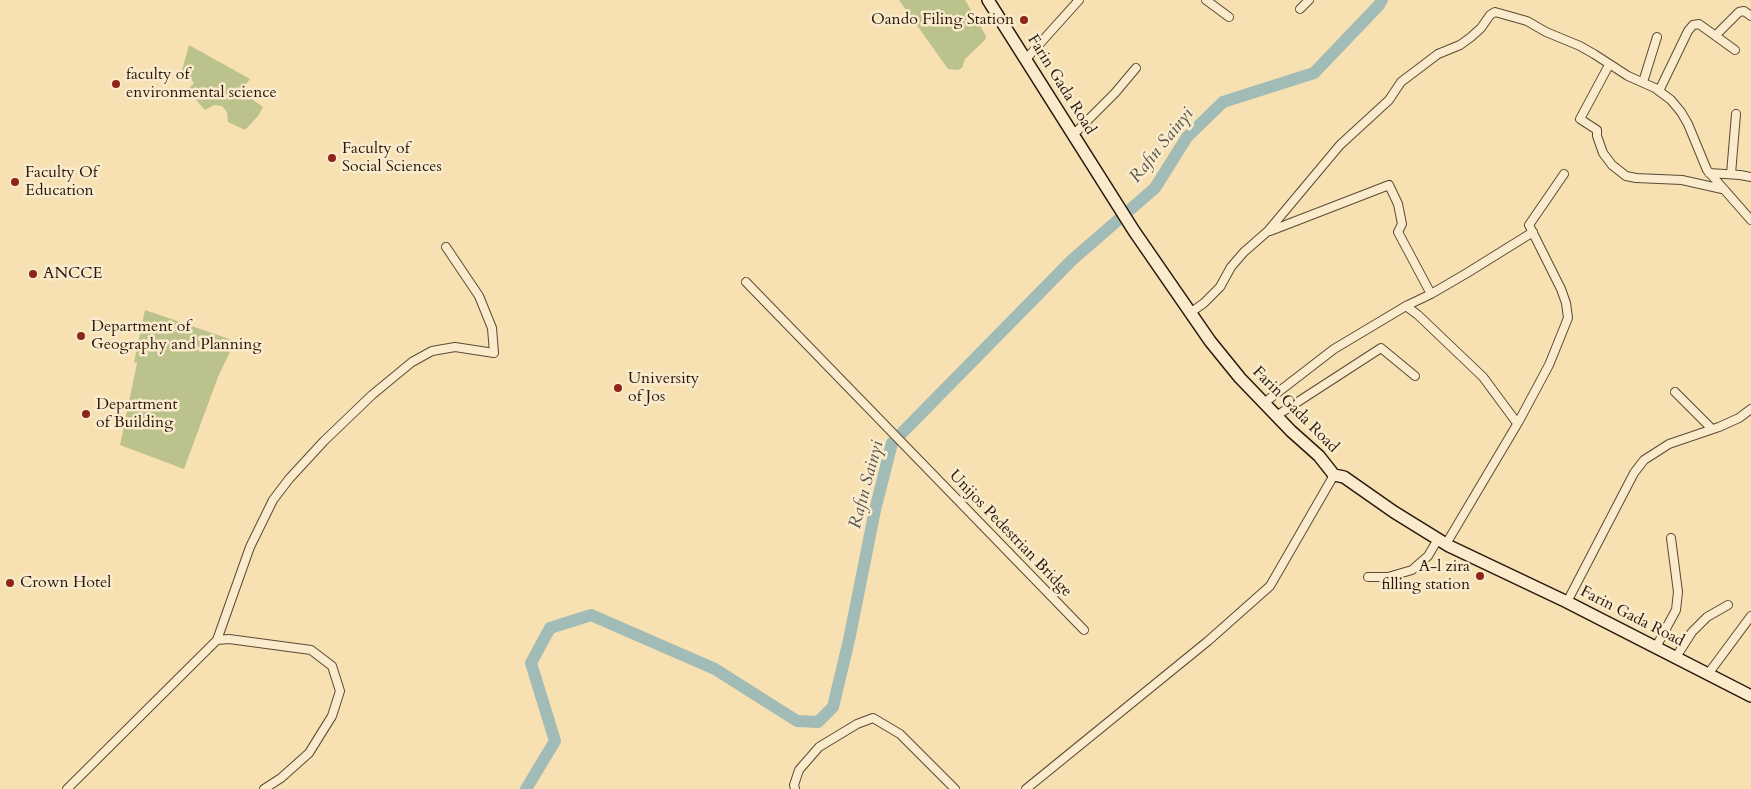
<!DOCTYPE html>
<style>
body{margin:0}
canvas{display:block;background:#f7e0b1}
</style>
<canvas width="1751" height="789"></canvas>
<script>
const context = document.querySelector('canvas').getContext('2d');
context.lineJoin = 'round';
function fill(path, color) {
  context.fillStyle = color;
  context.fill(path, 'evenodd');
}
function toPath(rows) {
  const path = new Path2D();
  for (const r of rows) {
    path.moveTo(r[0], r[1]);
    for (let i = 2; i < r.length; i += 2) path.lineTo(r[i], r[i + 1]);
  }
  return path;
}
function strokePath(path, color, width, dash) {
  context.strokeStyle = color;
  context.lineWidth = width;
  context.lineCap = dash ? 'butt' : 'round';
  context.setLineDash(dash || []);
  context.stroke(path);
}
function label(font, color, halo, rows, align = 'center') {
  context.font = font + ' Cardo,serif';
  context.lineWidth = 5;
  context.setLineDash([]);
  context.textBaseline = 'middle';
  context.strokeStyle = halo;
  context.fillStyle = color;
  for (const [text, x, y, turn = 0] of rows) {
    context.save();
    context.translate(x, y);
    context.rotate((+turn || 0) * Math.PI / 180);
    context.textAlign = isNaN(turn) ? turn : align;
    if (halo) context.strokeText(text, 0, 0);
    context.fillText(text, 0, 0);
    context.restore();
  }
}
const green = toPath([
 [899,0,965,0,986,36,985,40,965,59,962,68,958,70,948,69],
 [189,45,250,79,243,88,245,94,263,107,258,116,245,130,228,122,227,112,222,106,214,105,205,110,187,90,194,83,182,70],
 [145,310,235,341,218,377,184,469,120,445,137,363,134,362]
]);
const river = toPath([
 [526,789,555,741,531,663,550,628,591,615,715,669,797,721,818,722,833,707,849,640,875,510,892,443,1072,260,1155,188,1187,137,1223,102,1314,73,1379,5,1382,0]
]);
const street = toPath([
 [1206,0,1229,17],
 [1300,9,1309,0],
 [1716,35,1739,12,1744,11,1751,16],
 [1026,59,1079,0],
 [1609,65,1580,119,1597,130,1597,136,1603,153,1612,165,1626,176,1636,178,1682,180,1722,189],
 [1643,82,1657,37],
 [1659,91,1688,31,1693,25,1699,24,1735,50],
 [1073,135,1115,93,1136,68],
 [1709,173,1740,175,1751,177],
 [1731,174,1736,114],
 [1270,231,1389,185,1398,204,1402,224,1398,232,1431,294],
 [746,282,1084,630],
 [1406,306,1418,315,1483,377,1517,423],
 [1190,313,1204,303,1220,287,1231,267,1244,252,1268,231,1340,145,1389,100,1401,82,1438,54,1460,45,1471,37,1481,28,1490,15,1495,12,1527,21,1546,32,1580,46,1594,54,1628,76,1655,88,1671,100,1681,112,1688,124,1707,170,1751,220],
 [1675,392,1712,429],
 [1264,403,1334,349,1406,306,1431,294,1467,273,1533,232],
 [1276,416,1381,348,1415,376],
 [1446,544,1519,421,1549,365,1568,318,1566,303,1561,289,1529,225,1564,174],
 [1368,577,1388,577,1412,570,1428,556,1438,539],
 [1567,602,1634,473,1644,460,1669,444,1719,427,1739,418,1751,409],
 [217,640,229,639,311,650,332,666,340,691,332,716,309,753,281,778,264,789],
 [1656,647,1676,610,1678,592,1671,538],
 [1676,657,1692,632,1707,617,1728,605],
 [1708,674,1751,616],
 [67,789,217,640,250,547,273,500,289,479,324,441,372,395,412,362,432,351,455,347,494,353,492,328,479,296,446,247],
 [795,789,794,785,799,770,819,747,857,724,873,718,900,734,955,789],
 [1026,789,1208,641,1270,586,1334,475]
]);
const secondary = toPath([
 [988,0,1134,231,1210,341,1240,378,1291,431,1319,456,1334,475,1344,477,1394,512,1449,546,1567,602,1751,696]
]);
const markers = [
 [1024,20,5,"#8f2418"],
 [116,84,5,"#8f2418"],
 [332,158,5,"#8f2418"],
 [15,182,5,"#8f2418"],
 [33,274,5,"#8f2418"],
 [81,336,5,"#8f2418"],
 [618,388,5,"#8f2418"],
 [86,414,5,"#8f2418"],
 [1480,576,5,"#8f2418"],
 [10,583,5,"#8f2418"]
];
const poiNames = [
 ["Oando Filing Station",1014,20,"right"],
 ["faculty of",126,75],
 ["environmental science",126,93],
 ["Faculty of",342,149],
 ["Social Sciences",342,167],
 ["Faculty Of",25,173],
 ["Education",25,191],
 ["ANCCE",43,274],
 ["Department of",91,327],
 ["Geography and Planning",91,345],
 ["University",628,379],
 ["of Jos",628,397],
 ["Department",96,405],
 ["of Building",96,423],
 ["A-l zira",1470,567,"right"],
 ["filling station",1470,585,"right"],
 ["Crown Hotel",20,583]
];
const streetNames = [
 ["Farin Gada Road",1061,85,58],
 ["Farin Gada Road",1295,410,45],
 ["Unijos Pedestrian Bridge",1010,534,46],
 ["Farin Gada Road",1632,617,27]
];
const waterNames = [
 ["Rafin Sainyi",1162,146,-51],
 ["Rafin Sainyi",867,485,-75]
];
fill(green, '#bcc28c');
strokePath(river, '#a1bbb6', 12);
strokePath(street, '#5b4a35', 10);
strokePath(secondary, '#27180c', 14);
strokePath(street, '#faebcc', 8);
strokePath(secondary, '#faebcc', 11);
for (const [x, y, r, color] of markers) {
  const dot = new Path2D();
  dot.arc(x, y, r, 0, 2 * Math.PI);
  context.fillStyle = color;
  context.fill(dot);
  strokePath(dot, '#faebcc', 2);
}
label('16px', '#27180c', '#faebcc', poiNames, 'left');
label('16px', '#27180c', '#faebcc', streetNames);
label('italic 18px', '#525148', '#faebcc', waterNames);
</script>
